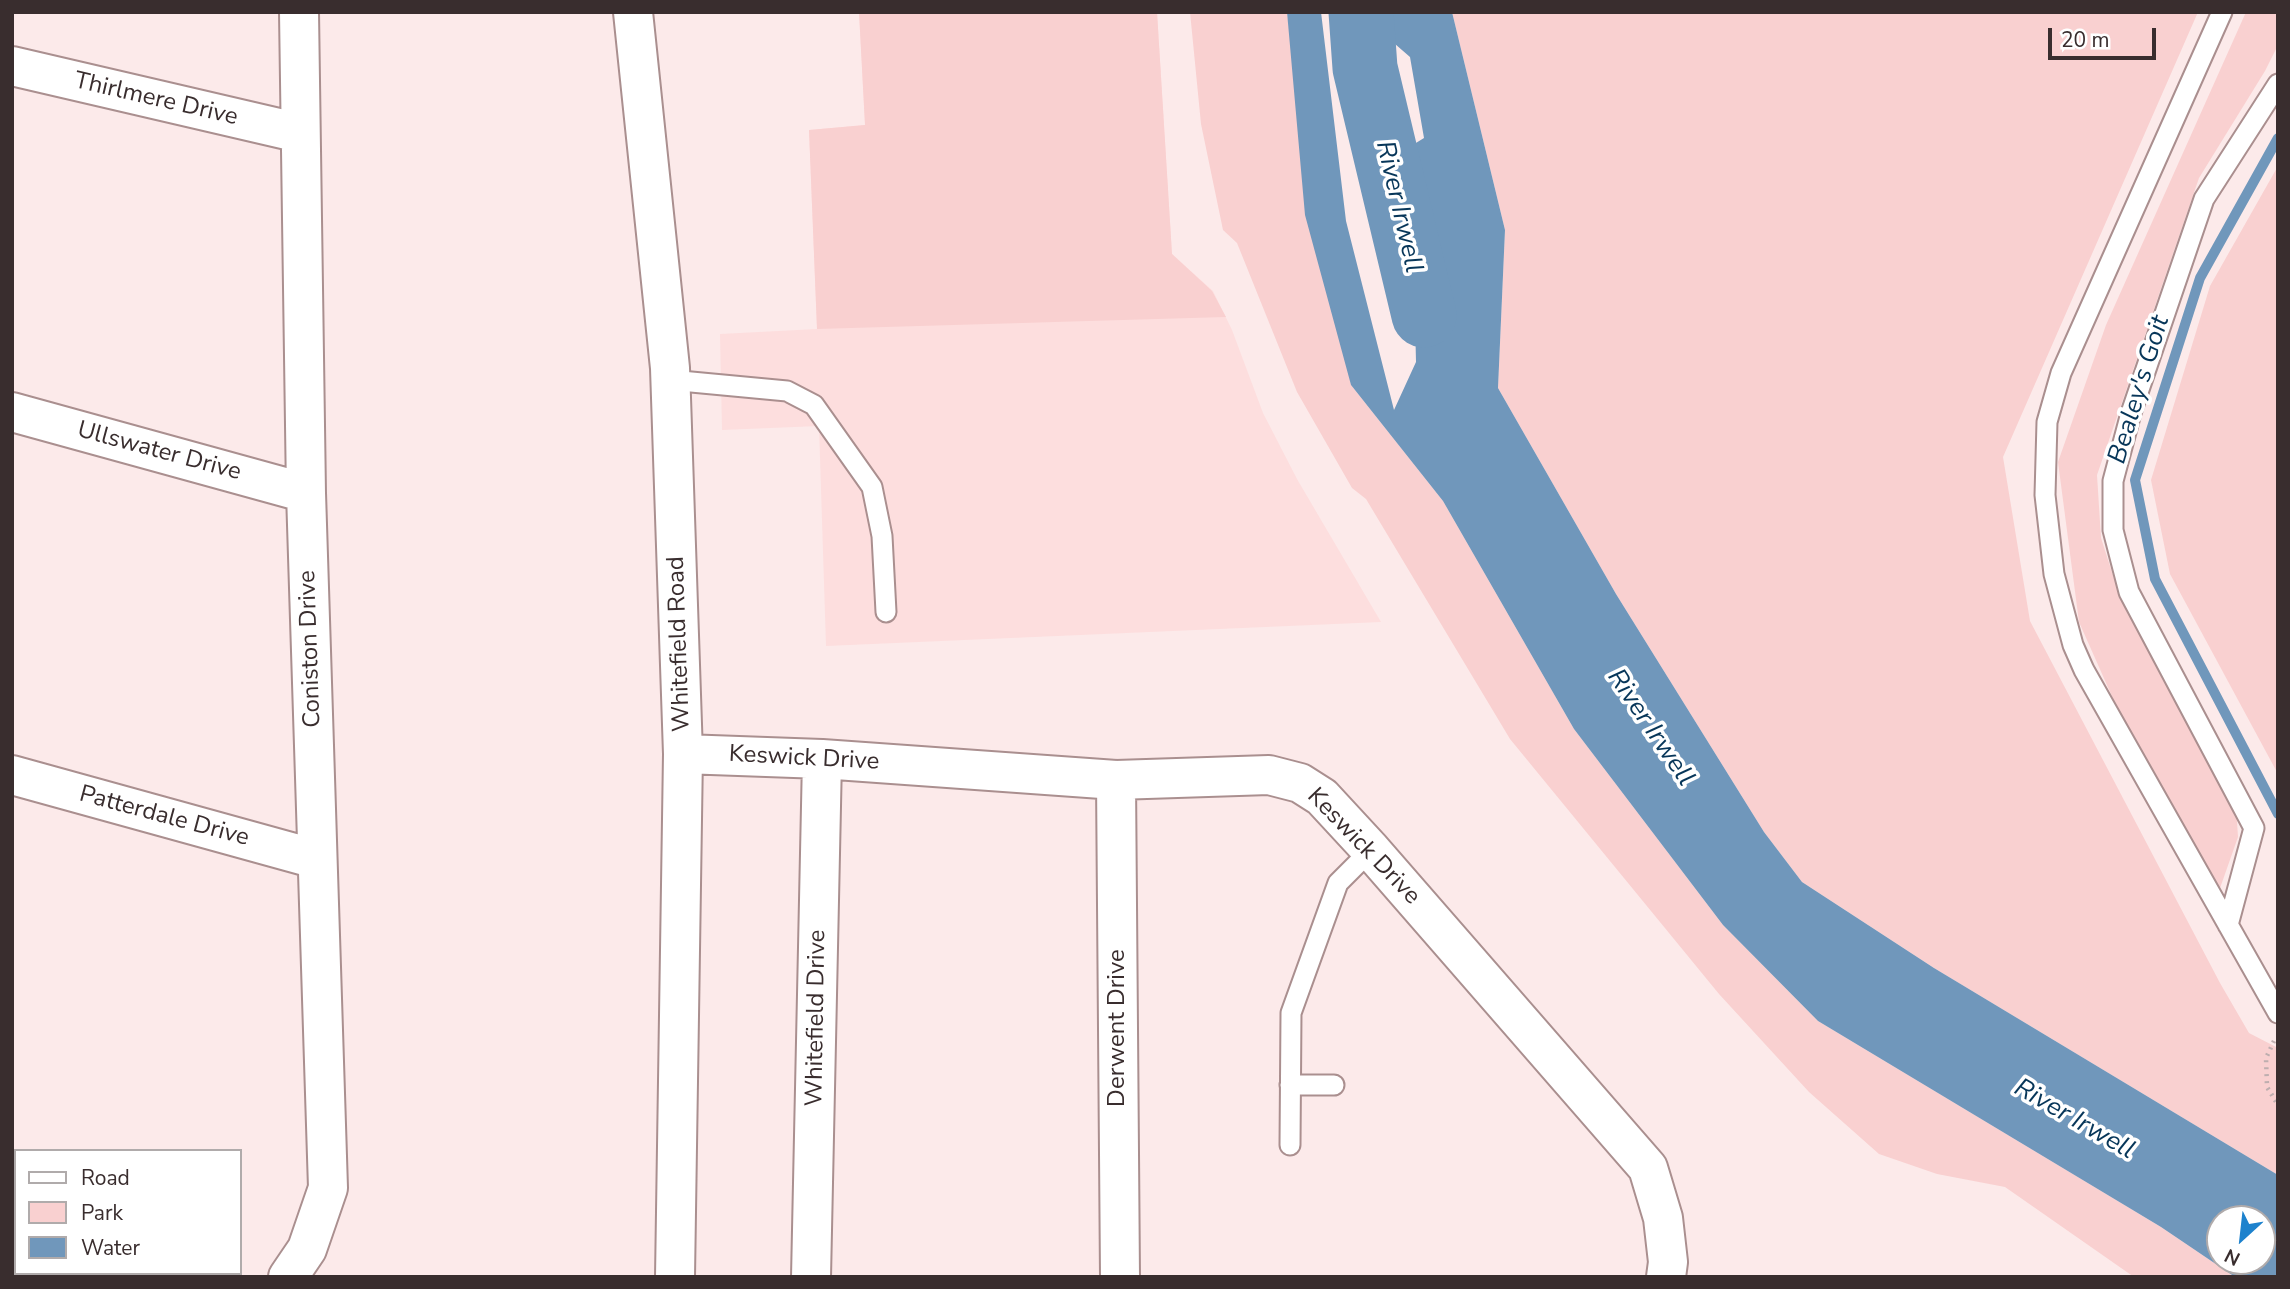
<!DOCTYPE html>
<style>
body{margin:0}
#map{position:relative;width:2290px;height:1289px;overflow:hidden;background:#fceaea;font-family:"Nunito Sans",sans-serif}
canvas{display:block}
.frame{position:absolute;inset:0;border:14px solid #392d2e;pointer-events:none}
.legend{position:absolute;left:14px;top:1149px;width:228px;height:126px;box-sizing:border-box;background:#fff;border:2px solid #b0abab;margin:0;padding:9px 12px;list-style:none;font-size:21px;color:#392d2e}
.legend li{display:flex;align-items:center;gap:14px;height:35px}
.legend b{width:35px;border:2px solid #b0abab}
.north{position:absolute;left:2206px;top:1205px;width:70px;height:70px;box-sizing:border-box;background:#fff;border:2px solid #b0abab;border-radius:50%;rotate:207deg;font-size:19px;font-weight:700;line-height:28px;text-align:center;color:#392d2e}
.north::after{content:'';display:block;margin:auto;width:24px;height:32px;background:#1d82cd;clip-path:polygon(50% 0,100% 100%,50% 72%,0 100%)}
.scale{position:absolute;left:2048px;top:28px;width:108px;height:32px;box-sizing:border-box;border:4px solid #392d2e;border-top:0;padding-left:9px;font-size:21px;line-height:24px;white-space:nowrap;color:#392d2e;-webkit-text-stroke:5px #fff;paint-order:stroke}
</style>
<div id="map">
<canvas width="2290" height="1289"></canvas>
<div class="frame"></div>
<ul class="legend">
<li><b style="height:9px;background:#fff"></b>Road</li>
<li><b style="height:19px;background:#f9d0d0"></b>Park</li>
<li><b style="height:19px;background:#7097bb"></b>Water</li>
</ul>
<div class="north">N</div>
<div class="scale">20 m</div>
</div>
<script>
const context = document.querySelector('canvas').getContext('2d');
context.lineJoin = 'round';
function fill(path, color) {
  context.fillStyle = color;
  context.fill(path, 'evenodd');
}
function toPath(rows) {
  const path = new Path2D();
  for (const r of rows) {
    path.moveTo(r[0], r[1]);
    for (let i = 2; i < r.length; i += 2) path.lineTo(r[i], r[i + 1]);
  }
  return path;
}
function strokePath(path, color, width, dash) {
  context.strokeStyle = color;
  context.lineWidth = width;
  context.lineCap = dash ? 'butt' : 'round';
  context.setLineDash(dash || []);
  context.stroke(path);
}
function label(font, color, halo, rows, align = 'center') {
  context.font = font + ' "Nunito Sans",sans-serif';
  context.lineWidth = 7;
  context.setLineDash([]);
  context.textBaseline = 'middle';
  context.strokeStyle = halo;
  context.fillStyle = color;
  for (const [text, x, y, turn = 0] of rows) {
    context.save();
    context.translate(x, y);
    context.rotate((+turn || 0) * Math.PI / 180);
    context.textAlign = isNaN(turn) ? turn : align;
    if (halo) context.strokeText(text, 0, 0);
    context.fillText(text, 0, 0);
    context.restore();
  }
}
const built = toPath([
 [859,12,1157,12,1172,254,1213,291,1232,330,1263,413,1297,479,1381,622,826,646,819,426,722,430,720,334,817,329,809,130,865,125]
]);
const green = toPath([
 [859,12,1157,12,1172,254,1212,291,1226,317,817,329,809,130,865,125],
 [1190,12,1287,12,1293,62,1351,385,1443,501,1574,729,1723,925,1818,1021,2161,1227,2235,1277,2134,1277,2005,1187,1937,1174,1879,1154,1809,1092,1719,994,1510,739,1366,499,1352,488,1297,392,1237,243,1223,230,1201,124],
 [1452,12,2198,12,2003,457,2030,621,2220,983,2249,1033,2278,1048,2278,1175,1934,968,1802,882,1764,832,1616,594,1498,388,1505,230],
 [2246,12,2278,12,2278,45,2265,71,2199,178,2097,475,2101,538,2120,597,2236,806,2238,837,2219,891,2130,737,2079,622,2058,462,2106,325],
 [2278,166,2278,774,2170,574,2151,480,2210,286]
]);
const water = toPath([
 [1287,12,1321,12,1346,221,1394,410,1416,362,1415,319,1401,254,1406,203,1398,154,1424,138,1410,57,1372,24,1366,12,1452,12,1505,230,1498,388,1616,594,1764,832,1802,882,1934,968,2278,1175,2278,1277,2235,1277,2161,1227,1818,1021,1723,925,1574,729,1443,501,1351,385,1305,215],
 [2220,1219,2262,1219,2262,1261,2220,1261]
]);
const stream = toPath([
 [2278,138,2200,278,2135,480,2155,579,2278,814]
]);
const river = toPath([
 [1361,12,1365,68,1424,315]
]);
const path = toPath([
 [2274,1041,2266,1058,2267,1087,2278,1105]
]);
const lane = toPath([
 [2222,12,2061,373,2047,422,2045,495,2054,574,2073,645,2084,670,2278,1013],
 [670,380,787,391,814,405,872,487,882,536,886,612],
 [2228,925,2254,828,2129,592,2113,530,2113,481,2131,413,2204,199,2278,84],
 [1290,1085,1334,1085],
 [1290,1145,1291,1013,1338,883,1371,850]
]);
const street = toPath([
 [633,12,670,368,683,754,675,1277],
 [12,66,300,133],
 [12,412,306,493],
 [683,754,822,759,1116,780,1269,775,1300,783,1322,797,1371,850,1648,1168,1663,1218,1668,1262,1666,1277],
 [12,775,316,859],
 [1116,780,1120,1277],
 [12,1219,16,1221],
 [92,1273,97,1277],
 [12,1277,16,1270],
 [288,1277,307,1249,328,1188,306,493,299,12],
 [811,1277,822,759]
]);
const streetNames = [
 ["Thirlmere Drive",156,100,13],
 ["Ullswater Drive",159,452,15],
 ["Whitefield Road",680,644,-92],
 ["Coniston Drive",311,649,-92],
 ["Keswick Drive",804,759,3],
 ["Patterdale Drive",164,817,15],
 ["Keswick Drive",1363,847,46],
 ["Whitefield Drive",817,1018,-89],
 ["Derwent Drive",1118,1028,-90]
];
const waterNames = [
 ["River Irwell",1398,207,77],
 ["Bealey's Goit",2140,390,-73],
 ["River Irwell",1650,728,56],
 ["River Irwell",2074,1120,30]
];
fill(built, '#fddede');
fill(green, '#f9d0d0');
fill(water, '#7097bb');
strokePath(stream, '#7097bb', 10);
strokePath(river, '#7097bb', 65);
strokePath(lane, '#aa8f8f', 23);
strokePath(street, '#aa8f8f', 42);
strokePath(path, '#beaeaf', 4.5, [2, 5]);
strokePath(lane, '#fff', 19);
strokePath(street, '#fff', 38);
label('24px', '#392d2e', '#fff', streetNames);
label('italic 26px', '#073659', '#fff', waterNames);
</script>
